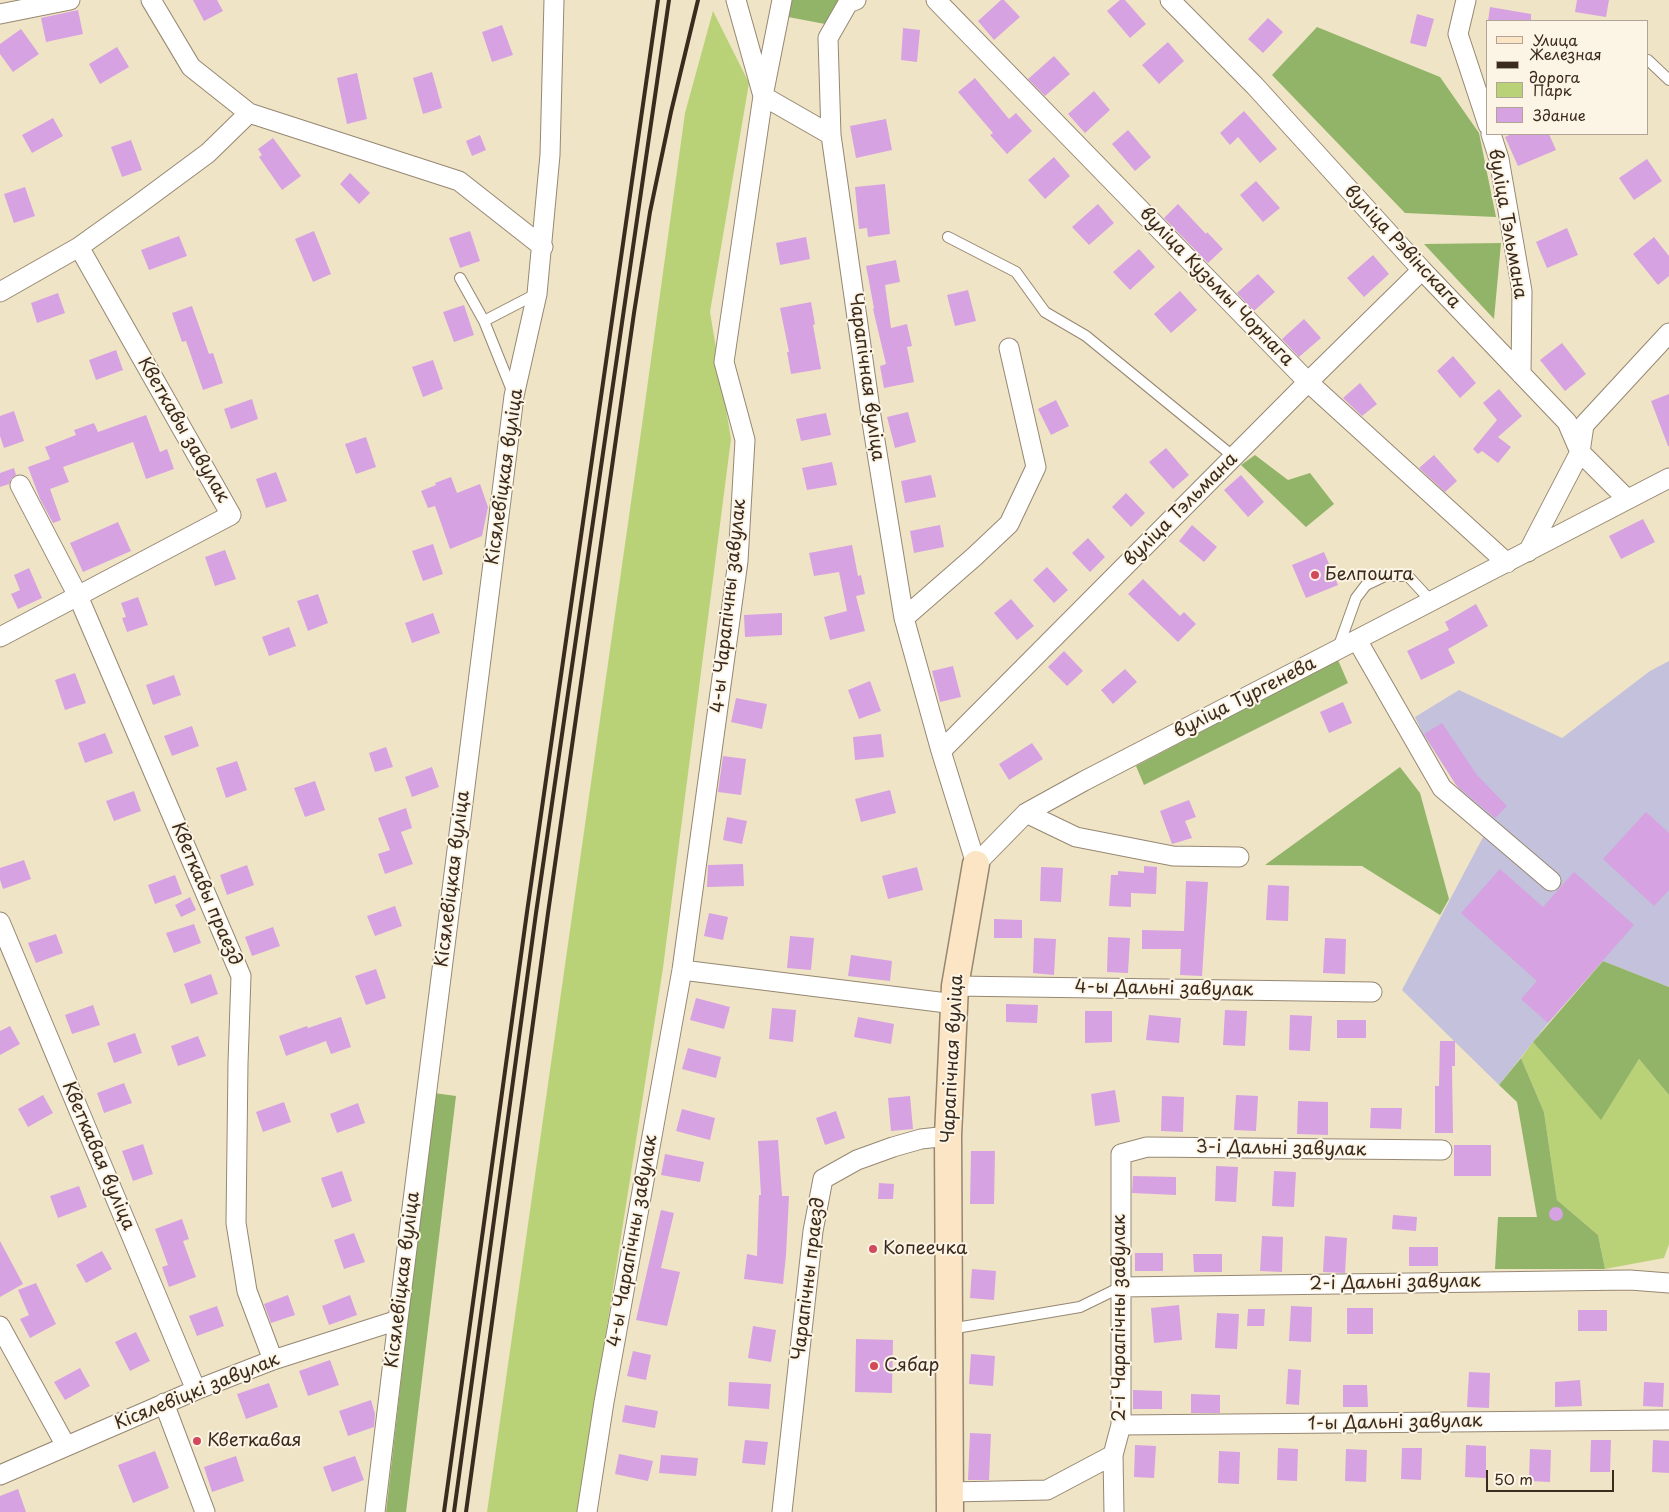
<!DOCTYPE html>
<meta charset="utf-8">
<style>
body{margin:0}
#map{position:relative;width:1669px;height:1512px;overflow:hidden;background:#f0e4c7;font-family:"Playpen Sans",sans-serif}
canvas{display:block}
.legend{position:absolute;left:1486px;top:20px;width:162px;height:115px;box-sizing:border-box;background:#fcf5e5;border:1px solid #afa495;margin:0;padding:6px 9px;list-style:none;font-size:15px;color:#3b2a1e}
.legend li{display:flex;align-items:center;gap:10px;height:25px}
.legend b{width:25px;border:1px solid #afa495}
.scale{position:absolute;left:1486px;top:1470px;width:128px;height:22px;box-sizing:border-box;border:2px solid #3b2a1e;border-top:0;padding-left:6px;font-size:15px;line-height:18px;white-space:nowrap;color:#3b2a1e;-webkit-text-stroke:4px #fcf5e5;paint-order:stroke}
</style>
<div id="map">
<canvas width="1669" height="1512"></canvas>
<ul class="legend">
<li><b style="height:6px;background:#fce5c4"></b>Улица</li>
<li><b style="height:6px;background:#3b2a1e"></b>Железная дорога</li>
<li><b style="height:14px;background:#b9d278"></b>Парк</li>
<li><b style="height:14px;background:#d7a2e1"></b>Здание</li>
</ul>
<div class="scale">50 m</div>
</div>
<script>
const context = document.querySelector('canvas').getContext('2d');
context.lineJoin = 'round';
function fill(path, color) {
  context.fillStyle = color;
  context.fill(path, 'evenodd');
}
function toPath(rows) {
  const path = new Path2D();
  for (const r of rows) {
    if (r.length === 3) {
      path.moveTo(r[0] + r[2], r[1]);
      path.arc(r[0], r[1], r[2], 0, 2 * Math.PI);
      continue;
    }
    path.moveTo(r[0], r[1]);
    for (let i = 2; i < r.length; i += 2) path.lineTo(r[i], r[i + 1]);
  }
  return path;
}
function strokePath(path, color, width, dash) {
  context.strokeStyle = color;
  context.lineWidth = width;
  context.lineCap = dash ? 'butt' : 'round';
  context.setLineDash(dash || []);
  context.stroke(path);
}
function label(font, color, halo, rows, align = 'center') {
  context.font = font + ' "Playpen Sans",sans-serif';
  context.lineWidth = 4;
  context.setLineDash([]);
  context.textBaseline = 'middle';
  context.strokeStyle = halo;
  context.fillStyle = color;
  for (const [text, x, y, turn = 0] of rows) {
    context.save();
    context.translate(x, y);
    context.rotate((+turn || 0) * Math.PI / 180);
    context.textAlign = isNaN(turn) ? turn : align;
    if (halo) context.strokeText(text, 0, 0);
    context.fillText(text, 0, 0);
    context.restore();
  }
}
const industrial = toPath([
 [1669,661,1669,987,1603,961,1548,1023,1499,1085,1402,990,1490,824,1459,789,1423,734,1415,717,1459,690,1562,738,1650,671]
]);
const green = toPath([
 [713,11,749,83,710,312,731,439,663,968,578,1512,487,1512,641,432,685,113],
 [1533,1042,1601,1119,1639,1059,1669,1095,1669,1244,1664,1258,1605,1269,1598,1235,1557,1200,1544,1112,1521,1058]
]);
const forest = toPath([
 [791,0,841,0,825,24,788,17],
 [1317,27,1440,77,1479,133,1496,217,1405,213,1272,75],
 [1501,243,1494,319,1424,244],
 [1255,455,1288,480,1310,473,1334,504,1306,527,1241,465],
 [1338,660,1348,683,1144,785,1136,766],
 [1400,767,1420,793,1449,899,1440,915,1362,866,1265,865],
 [1603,961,1669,987,1669,1095,1639,1059,1601,1120,1533,1042],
 [1521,1058,1544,1112,1557,1200,1598,1235,1605,1269,1495,1269,1498,1217,1537,1217,1517,1102,1499,1085],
 [434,1093,456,1096,406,1512,386,1512]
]);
const building = toPath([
 [193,0,217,0,223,11,204,21],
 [1001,0,1004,0,1020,17,994,40,978,21],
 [1120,0,1125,0,1146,24,1130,38,1107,11],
 [1577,0,1609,0,1606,17,1575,12],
 [1490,7,1531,14,1531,21,1488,21],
 [78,10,83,34,46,42,41,18],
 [1417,14,1434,19,1426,47,1410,43],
 [1268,18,1283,32,1263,53,1248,39],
 [502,25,513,55,492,62,482,32],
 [903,28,920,30,917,62,901,60],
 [21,29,39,54,13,72,0,54,0,44],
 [1168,42,1184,61,1159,84,1142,65],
 [117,47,129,67,100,84,89,64],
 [1054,56,1070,74,1045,96,1028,79],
 [432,72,442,108,423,114,413,78],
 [357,73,367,119,347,124,337,78],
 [975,78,1009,119,1016,113,1032,131,1007,154,990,135,993,133,958,92],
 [1094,91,1110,110,1085,133,1068,114],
 [1244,111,1277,149,1260,163,1238,137,1230,145,1220,133],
 [53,118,63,136,32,153,22,135],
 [886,119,892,150,856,158,850,126],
 [1128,130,1151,157,1135,171,1112,144],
 [1512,134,1549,134,1556,150,1518,166,1505,137],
 [480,135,486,150,472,156,466,141],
 [273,138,301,176,282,190,259,157,262,155,258,149],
 [131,140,142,170,122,177,111,147],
 [1054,157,1070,176,1045,199,1028,180],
 [1647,159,1662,181,1634,200,1619,178],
 [350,173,370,193,359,204,340,184],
 [1256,181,1280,208,1263,222,1240,195],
 [885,184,890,234,868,237,867,228,859,229,855,187],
 [25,187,35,216,14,223,4,194],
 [1098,204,1114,223,1089,245,1072,227],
 [1178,204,1206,234,1207,232,1223,249,1208,263,1164,218],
 [1567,228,1578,255,1547,268,1536,242],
 [314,231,331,274,313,282,295,239],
 [470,231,480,261,460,268,449,238],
 [179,236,187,256,149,270,141,250],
 [806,237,810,259,780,265,776,243],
 [1654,237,1669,256,1669,276,1658,285,1633,254],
 [1139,249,1155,267,1130,290,1113,272],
 [1373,255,1389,274,1364,297,1347,278],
 [896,260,900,282,885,285,891,328,907,324,912,346,907,347,914,382,884,388,880,366,886,364,873,309,874,308,866,266],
 [1258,274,1275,292,1254,311,1237,293],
 [968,290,976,321,955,326,947,295],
 [1180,291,1197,310,1171,333,1154,314],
 [58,293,65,313,37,323,31,303],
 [811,302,815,324,813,325,821,369,791,374,787,352,789,352,780,308],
 [464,305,474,335,454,342,443,312],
 [192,306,209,354,213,353,223,383,203,390,186,341,182,342,172,313],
 [1304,319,1321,338,1299,357,1282,339],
 [1562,343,1586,374,1565,391,1540,360],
 [116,350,123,370,96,380,89,360],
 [1453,356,1476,383,1460,398,1437,371],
 [433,360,443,389,423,397,412,367],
 [1360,383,1377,404,1362,416,1343,398],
 [1499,389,1522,416,1498,437,1511,447,1498,463,1482,451,1478,454,1473,449,1497,420,1483,403],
 [1669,394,1669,446,1668,446,1651,401],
 [252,399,258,419,231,429,224,409],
 [1056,400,1069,426,1051,435,1038,409],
 [14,411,24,441,4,448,0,436,0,416],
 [908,412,916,442,895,448,887,417],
 [826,413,831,435,801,441,796,419],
 [146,415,160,452,167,449,174,469,146,479,133,442,63,467,69,482,50,489,61,520,53,523,40,499,28,467,50,459,45,447,76,435,74,430,94,423,98,432],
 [366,437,376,467,356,474,345,444],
 [1166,448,1189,475,1173,489,1149,462],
 [1434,455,1457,481,1445,492,1419,468],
 [832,462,837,485,807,490,802,468],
 [14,468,16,475,11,479,9,484,0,487,0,473],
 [276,472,287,501,266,508,256,479],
 [931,475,936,497,905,503,901,481],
 [1241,475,1264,502,1248,517,1224,490],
 [451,477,457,493,480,484,488,507,482,536,450,549,435,506,428,508,421,491,436,485,435,483],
 [1126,493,1145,513,1131,527,1112,507],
 [1643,519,1655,542,1621,559,1609,536],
 [118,522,131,551,83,572,70,543],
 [940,525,944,547,914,553,910,531],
 [1192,525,1217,547,1204,562,1179,541],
 [1088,538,1105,557,1090,572,1072,553],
 [433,544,443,574,423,581,412,551],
 [852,545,858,576,861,575,865,594,856,596,865,631,830,640,824,617,847,611,839,572,814,576,809,553],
 [225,550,236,579,215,586,205,557],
 [1324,552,1338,585,1306,598,1292,565],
 [1047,567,1068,590,1054,603,1033,580],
 [29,568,42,598,18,609,11,594,20,590,14,575],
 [1143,579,1180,616,1184,612,1196,624,1178,642,1128,594],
 [318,594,328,623,308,631,297,601],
 [138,597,148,625,127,632,122,618,126,617,121,603],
 [1011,599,1034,626,1017,640,994,613],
 [1476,604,1488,626,1448,649,1455,663,1421,680,1407,651,1449,630,1445,622],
 [433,613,440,633,412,643,405,623],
 [782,613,782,635,745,637,744,615],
 [289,627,296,646,269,656,262,637],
 [1064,651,1083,671,1067,686,1048,667],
 [953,666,961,697,940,702,932,671],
 [1125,669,1137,682,1113,704,1101,690],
 [75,673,86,703,65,710,55,680],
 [174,675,181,695,153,705,146,685],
 [870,681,881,711,859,719,848,690],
 [736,698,767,704,762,729,731,722],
 [1343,702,1352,723,1329,733,1320,712],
 [1442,723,1477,775,1507,806,1495,818,1456,785,1424,734],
 [192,726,199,746,172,756,164,736],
 [105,733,113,753,85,763,78,743],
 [881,734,884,757,855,760,853,737],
 [1032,743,1043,759,1009,780,999,764],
 [386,747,393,767,375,772,369,753],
 [723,756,746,759,741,795,718,792],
 [237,761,247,790,226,798,216,768],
 [432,767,439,787,412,797,405,777],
 [315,781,325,810,305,817,294,788],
 [890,790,896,813,861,822,855,799],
 [134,791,141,811,114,821,106,801],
 [1189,800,1196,817,1185,821,1192,838,1172,844,1160,811],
 [406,808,412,828,401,832,413,864,385,874,378,854,390,850,378,818],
 [1646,812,1669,833,1669,890,1654,906,1603,859],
 [727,817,747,821,742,844,723,840],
 [24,860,31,879,3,889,0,880,0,868],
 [743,864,744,886,707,887,708,865],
 [247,865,254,885,227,895,220,875],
 [1144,866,1157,867,1156,894,1131,893,1131,907,1109,906,1111,875,1118,875,1118,871,1144,873],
 [917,867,923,890,888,899,882,876],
 [1041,867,1063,868,1061,902,1040,901],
 [1500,869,1543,907,1574,872,1634,925,1548,1023,1521,999,1537,981,1461,913],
 [175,875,182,894,155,904,148,885],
 [1186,881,1208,882,1202,976,1180,975,1181,949,1142,949,1142,930,1184,931],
 [1268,885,1289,886,1288,921,1266,920],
 [190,897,196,910,181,917,175,905],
 [395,906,402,926,375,936,367,916],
 [709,913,728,917,723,940,704,936],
 [994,919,1022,920,1022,938,994,938],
 [194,924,201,943,174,953,166,933],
 [273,927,280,946,252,956,245,937],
 [56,934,63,953,36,963,28,943],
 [790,936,814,938,811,970,787,968],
 [1108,937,1130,938,1128,973,1107,972],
 [1034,938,1056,939,1054,975,1033,973],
 [1325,938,1346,939,1345,974,1323,973],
 [851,955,892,961,890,981,848,976],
 [376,969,386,998,366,1005,355,976],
 [211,974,218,994,191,1004,184,984],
 [696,998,730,1007,724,1029,690,1020],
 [1006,1004,1038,1005,1037,1023,1006,1022],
 [93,1005,100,1025,72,1034,65,1015],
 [772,1008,796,1010,793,1042,769,1039],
 [1225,1010,1247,1011,1245,1046,1223,1045],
 [1085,1011,1112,1011,1112,1042,1085,1043],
 [1149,1015,1181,1018,1179,1043,1146,1040],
 [1290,1015,1312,1016,1310,1051,1289,1050],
 [341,1017,351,1047,331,1054,326,1041,286,1056,279,1036,307,1026,308,1028],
 [858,1017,894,1024,891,1044,854,1037],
 [1337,1020,1366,1020,1366,1038,1337,1038],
 [10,1026,20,1044,0,1055,0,1031],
 [135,1033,142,1053,114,1063,107,1043],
 [198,1036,206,1056,178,1066,171,1046],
 [1440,1041,1455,1041,1455,1066,1452,1066,1453,1133,1435,1133,1435,1086,1439,1086],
 [688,1048,721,1057,716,1078,682,1069],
 [124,1083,132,1103,104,1113,97,1093],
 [1115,1090,1120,1122,1095,1126,1091,1094],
 [43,1095,53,1113,28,1127,18,1109],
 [1236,1095,1258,1096,1256,1131,1234,1130],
 [910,1096,913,1129,891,1131,888,1098],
 [1162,1096,1184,1097,1183,1132,1161,1131],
 [1298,1101,1328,1102,1328,1135,1297,1134],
 [284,1102,291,1122,263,1132,256,1112],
 [358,1103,365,1123,337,1133,330,1114],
 [1371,1108,1402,1108,1401,1129,1370,1128],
 [682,1109,715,1118,710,1140,676,1131],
 [836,1111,845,1138,825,1145,816,1118],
 [778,1140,782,1196,789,1196,786,1255,783,1284,744,1279,747,1254,757,1256,759,1195,761,1195,758,1141],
 [143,1144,153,1174,133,1181,122,1151],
 [1454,1145,1491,1145,1491,1176,1454,1176],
 [971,1151,995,1151,994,1204,970,1204],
 [665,1154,704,1162,700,1182,661,1175],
 [1216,1166,1238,1167,1236,1202,1215,1201],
 [342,1171,352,1201,332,1208,321,1178],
 [1274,1171,1296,1172,1294,1207,1272,1206],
 [1133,1176,1176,1177,1176,1195,1132,1193],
 [879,1183,894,1184,893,1199,878,1199],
 [79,1186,87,1207,58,1218,50,1196],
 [1556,1214,7],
 [661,1210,674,1213,661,1268,680,1272,667,1326,636,1320],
 [1393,1215,1417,1217,1416,1231,1392,1229],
 [182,1219,189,1239,183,1241,196,1277,169,1287,162,1267,168,1265,155,1229],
 [354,1233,365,1262,344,1269,334,1240],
 [1262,1236,1283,1237,1282,1272,1260,1271],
 [1325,1236,1347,1238,1345,1273,1323,1272],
 [0,1241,23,1284,0,1297],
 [1409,1247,1438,1247,1438,1266,1409,1266],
 [102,1251,112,1269,86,1283,76,1265],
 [1135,1253,1163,1253,1163,1271,1135,1271],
 [1193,1254,1222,1254,1222,1272,1194,1272],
 [972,1269,996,1271,994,1300,970,1298],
 [36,1283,56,1324,30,1338,20,1319,29,1315,18,1290],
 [288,1295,295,1315,271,1323,264,1304],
 [350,1295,357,1315,329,1325,322,1306],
 [1179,1305,1182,1340,1154,1343,1151,1308],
 [217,1306,224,1326,197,1336,189,1316],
 [1291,1306,1312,1307,1311,1342,1289,1341],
 [1347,1308,1373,1308,1373,1334,1347,1334],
 [1248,1309,1265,1309,1264,1326,1247,1326],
 [1578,1310,1607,1310,1607,1331,1578,1331],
 [1217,1313,1239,1314,1237,1349,1215,1348],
 [753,1326,776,1330,771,1362,748,1358],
 [136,1332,150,1361,130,1371,115,1342],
 [856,1339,893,1340,892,1393,855,1392],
 [633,1351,651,1355,646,1380,627,1376],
 [971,1354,995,1356,993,1386,969,1384],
 [330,1360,339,1385,308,1396,299,1371],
 [80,1368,90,1386,65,1400,54,1382],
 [1288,1369,1301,1370,1299,1405,1286,1404],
 [1469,1372,1490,1373,1489,1408,1467,1407],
 [1580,1380,1582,1406,1555,1407,1555,1382],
 [729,1382,771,1384,769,1409,728,1406],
 [1644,1382,1664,1383,1663,1407,1643,1406],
 [269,1383,278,1407,246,1419,237,1394],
 [1343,1385,1367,1385,1368,1407,1343,1407],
 [1133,1390,1162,1391,1162,1409,1133,1409],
 [1191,1394,1220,1395,1220,1413,1191,1413],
 [371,1400,375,1414,374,1427,348,1436,339,1411],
 [625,1405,658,1411,655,1428,622,1422],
 [970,1433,991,1434,989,1480,968,1480],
 [745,1440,768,1442,765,1465,742,1463],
 [1591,1440,1611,1440,1610,1472,1590,1472],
 [1653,1440,1669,1441,1669,1473,1652,1472],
 [1135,1445,1156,1446,1154,1478,1134,1477],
 [1466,1445,1486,1446,1486,1478,1465,1477],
 [1278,1448,1298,1449,1297,1481,1277,1480],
 [1402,1448,1422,1448,1421,1480,1401,1479],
 [1346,1449,1367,1450,1366,1482,1345,1481],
 [1530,1449,1551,1450,1550,1482,1529,1481],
 [155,1451,169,1488,133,1503,118,1465],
 [1219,1451,1240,1452,1239,1484,1218,1483],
 [619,1454,653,1461,648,1481,615,1474],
 [661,1455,698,1458,696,1476,659,1473],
 [236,1456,244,1481,212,1492,204,1467],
 [355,1456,364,1480,332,1492,323,1467],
 [18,1489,26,1512,0,1512,0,1496]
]);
const lane = toPath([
 [1648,60,1669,80],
 [948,237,1016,272,1045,312,1086,336,1234,457],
 [460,278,484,321,513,393],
 [484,321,536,294],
 [1337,651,1356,598,1366,585,1385,576,1408,576,1432,602],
 [950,1329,1080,1307,1121,1287]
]);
const street = toPath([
 [151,0,191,67,249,113,459,181,543,247],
 [736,0,763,96,831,135],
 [856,0,848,3,828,38,831,135,871,416,904,618,941,751,976,864,1026,813,1084,781,1669,478],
 [936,0,1308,382,1507,563],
 [1170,0,1255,86,1422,270,1567,422,1580,452,1627,499],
 [1466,0,1458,34,1488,125],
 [0,14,70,0],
 [1491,134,1499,159,1522,291,1521,374],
 [0,292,79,247,135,207,208,153,249,113],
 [20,485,78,596,241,976,238,1063,236,1223,247,1291,273,1360],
 [1528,552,1580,452,1584,425,1669,333],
 [904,618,974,557,1009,524,1036,467,1009,348],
 [0,637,231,515,79,247],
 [1357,640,1442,788,1551,881],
 [941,751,1308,382,1422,270],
 [1026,813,1076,837,1173,856,1239,857],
 [0,922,196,1390],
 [682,970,955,1004],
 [955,986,1372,992],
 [1121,1287,1630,1280,1669,1283],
 [0,1326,66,1446],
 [164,1403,205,1512],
 [1121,1425,1669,1420],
 [0,1475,196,1390,273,1360,398,1320],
 [951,1492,1047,1490,1113,1455],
 [375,1512,398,1320,514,396,537,294,550,155,554,0],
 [587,1512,604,1402,682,970,738,561,745,440,724,362,763,96,782,0],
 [782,1512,813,1231,823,1179,857,1160,893,1147,921,1139,948,1136],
 [1114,1512,1113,1455,1121,1425,1121,1154,1147,1147,1442,1150]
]);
const secondary = toPath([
 [950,1512,948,1136,955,986,976,864]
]);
const rail = toPath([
 [444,1512,527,912,658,0],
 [454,1512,536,913,669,0],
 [466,1512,548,913,634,313,650,212,671,112,698,0]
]);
const markers = [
 [1315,575,5,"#d1495b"],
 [873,1249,5,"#d1495b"],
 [874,1366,5,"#d1495b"],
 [197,1441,5,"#d1495b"]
];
const streetNames = [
 ["вуліца Тэльмана",1507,224,80],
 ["вуліца Рэвінскага",1402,247,47],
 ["вуліца Кузьмы Чорнага",1216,287,46],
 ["Чарапічная вуліца",866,377,82],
 ["Кветкавы завулак",183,430,60],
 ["Кісялевіцкая вуліца",505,477,-82],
 ["вуліца Тэльмана",1181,510,-45],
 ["4-ы Чарапічны завулак",729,606,-84],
 ["вуліца Тургенева",1245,698,-27],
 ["Кісялевіцкая вуліца",453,879,-83],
 ["Кветкавы праезд",206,894,67],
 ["4-ы Дальні завулак",1164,989,1],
 ["Чарапічная вуліца",953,1059,-87],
 ["3-і Дальні завулак",1281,1149,1],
 ["Кветкавая вуліца",98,1156,67],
 ["4-ы Чарапічны завулак",633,1241,-80],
 ["Чарапічны праезд",809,1279,-83],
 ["Кісялевіцкая вуліца",403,1280,-83],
 ["2-і Дальні завулак",1395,1283,-1],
 ["2-і Чарапічны завулак",1120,1318,-90],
 ["Кісялевіцкі завулак",197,1392,-22],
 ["1-ы Дальні завулак",1395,1423,-1]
];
const poiNames = [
 ["Белпошта",1325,575],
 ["Копеечка",883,1249],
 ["Сябар",884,1366],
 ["Кветкавая",207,1441]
];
fill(industrial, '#c3c1db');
fill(green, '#b9d278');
fill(forest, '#92b468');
fill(building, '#d7a2e1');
strokePath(lane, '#968772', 12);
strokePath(street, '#968772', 21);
strokePath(secondary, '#968772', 29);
strokePath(lane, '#fff', 10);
strokePath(street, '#fff', 19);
strokePath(secondary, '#fce5c4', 26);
strokePath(rail, '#3b2a1e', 4);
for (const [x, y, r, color] of markers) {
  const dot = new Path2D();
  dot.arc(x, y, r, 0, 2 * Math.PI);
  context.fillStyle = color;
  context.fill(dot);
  strokePath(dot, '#fcf5e5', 2);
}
label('18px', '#3b2a1e', '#fcf5e5', streetNames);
label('18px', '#3b2a1e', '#fcf5e5', poiNames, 'left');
</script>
